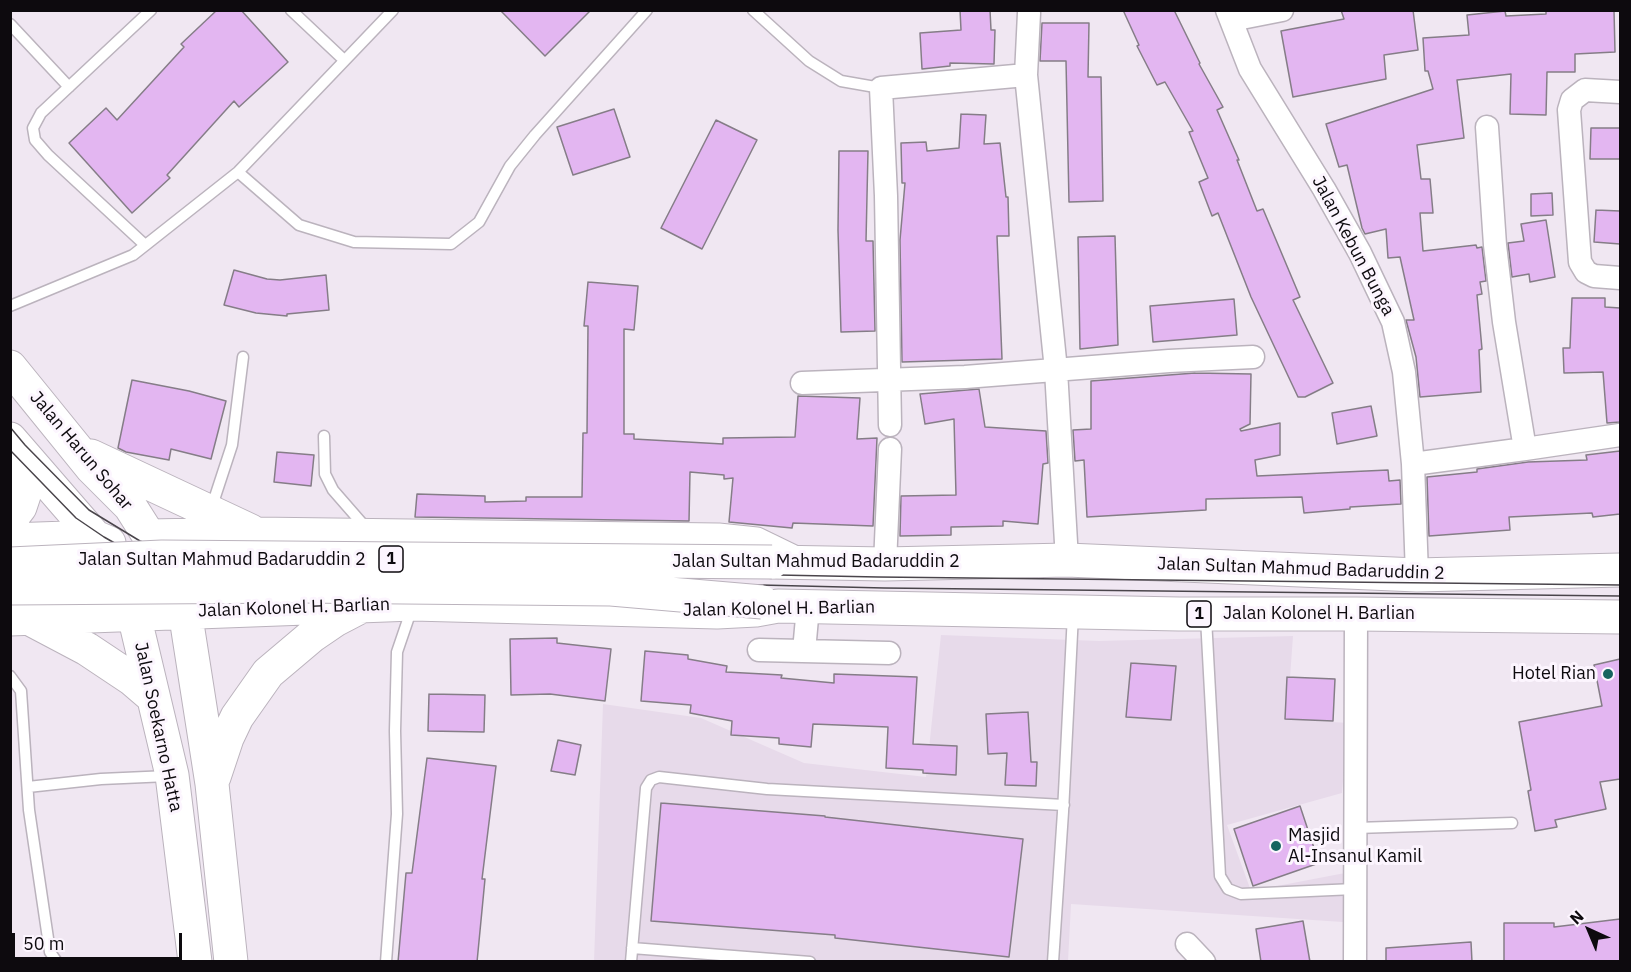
<!DOCTYPE html>
<style>
body{margin:0}
#map{position:relative;width:1631px;height:972px;overflow:hidden;background:#f0e7f2;font-family:"IBM Plex Sans",sans-serif}
canvas{display:block}
.frame{position:absolute;inset:0;border:12px solid #0d0a0e;pointer-events:none}
.north{position:absolute;left:1559px;top:900px;width:60px;height:60px;-webkit-text-stroke:4px #fcf5fe;paint-order:stroke;rotate:316deg;font-size:16px;font-weight:700;line-height:24px;text-align:center;color:#0d0a0e}
.north::after{content:'';display:block;margin:auto;width:21px;height:27px;background:#0d0a0e;clip-path:polygon(50% 0,100% 100%,50% 72%,0 100%)}
.scale{position:absolute;left:12px;top:933px;width:170px;height:27px;box-sizing:border-box;border:3px solid #0d0a0e;border-top:0;padding-left:8px;font-size:18px;line-height:21px;white-space:nowrap;color:#0d0a0e;-webkit-text-stroke:4px #fcf5fe;paint-order:stroke}
</style>
<div id="map">
<canvas width="1631" height="972"></canvas>
<div class="frame"></div>
<div class="north">N</div>
<div class="scale">50 m</div>
</div>
<script>
const context = document.querySelector('canvas').getContext('2d');
context.lineJoin = 'round';
function fill(path, color) {
  context.fillStyle = color;
  context.fill(path, 'evenodd');
}
function toPath(rows) {
  const path = new Path2D();
  for (const r of rows) {
    path.moveTo(r[0], r[1]);
    for (let i = 2; i < r.length; i += 2) path.lineTo(r[i], r[i + 1]);
  }
  return path;
}
function strokePath(path, color, width, dash) {
  context.strokeStyle = color;
  context.lineWidth = width;
  context.lineCap = dash ? 'butt' : 'round';
  context.setLineDash(dash || []);
  context.stroke(path);
}
function label(font, color, halo, rows, align = 'center') {
  context.font = font + ' "IBM Plex Sans",sans-serif';
  context.lineWidth = 6;
  context.setLineDash([]);
  context.textBaseline = 'middle';
  context.strokeStyle = halo;
  context.fillStyle = color;
  for (const [text, x, y, turn = 0] of rows) {
    context.save();
    context.translate(x, y);
    context.rotate((+turn || 0) * Math.PI / 180);
    context.textAlign = isNaN(turn) ? turn : align;
    if (halo) context.strokeText(text, 0, 0);
    context.fillText(text, 0, 0);
    context.restore();
  }
}
const built = toPath([
 [941,635,1099,641,1293,636,1287,719,1348,723,1342,793,1227,825,1251,891,1345,873,1343,922,1071,904,1068,961,594,962,603,704,701,718,804,763,926,777]
]);
const building = toPath([
 [217,10,241,10,288,62,239,107,234,101,167,175,170,178,132,213,69,143,106,108,117,120,184,47,181,44,217,10],
 [500,10,591,10,545,56,500,10],
 [960,10,990,10,991,30,995,30,994,64,950,63,950,66,922,69,920,33,961,30,960,10],
 [1123,10,1174,10,1200,63,1199,64,1223,107,1217,110,1239,160,1237,160,1257,211,1263,209,1300,297,1293,300,1333,383,1305,397,1298,397,1251,297,1218,213,1212,216,1199,182,1208,178,1189,132,1193,131,1165,82,1157,85,1137,46,1139,45,1123,10],
 [1341,10,1413,10,1418,50,1384,55,1386,79,1293,97,1281,31,1344,19,1341,10],
 [1546,10,1614,10,1615,52,1575,54,1575,72,1547,72,1546,115,1510,114,1511,74,1457,80,1464,138,1417,145,1421,179,1430,179,1433,213,1420,213,1423,251,1476,245,1477,248,1482,247,1486,281,1480,282,1482,294,1477,295,1482,349,1479,350,1481,392,1420,397,1416,357,1406,320,1414,320,1400,257,1388,258,1386,229,1365,234,1362,228,1347,165,1339,167,1326,124,1433,89,1428,71,1425,71,1423,38,1469,35,1467,15,1505,11,1506,16,1546,14,1546,10],
 [1042,23,1089,23,1088,77,1101,77,1103,201,1069,202,1066,61,1040,61,1042,23],
 [614,109,630,157,573,175,557,127,614,109],
 [961,114,986,115,984,144,1000,143,1006,197,1008,197,1009,236,997,236,1002,359,902,362,900,240,905,183,902,183,901,143,926,142,927,151,959,148,961,114],
 [716,120,757,140,702,249,661,228,716,120],
 [1591,128,1620,128,1620,159,1590,159,1591,128],
 [839,151,868,151,866,241,873,241,875,331,841,332,838,230,839,151],
 [1552,193,1553,215,1531,216,1531,194,1552,193],
 [1596,210,1620,211,1620,244,1594,242,1596,210],
 [1546,220,1555,277,1530,282,1529,274,1512,277,1508,243,1524,241,1521,224,1546,220],
 [1115,236,1118,345,1080,349,1078,237,1115,236],
 [234,270,267,279,280,280,326,275,329,310,287,314,287,316,256,313,224,305,234,270],
 [588,282,638,286,634,330,624,329,624,434,634,434,634,439,723,444,723,438,795,437,798,396,860,398,857,439,877,438,873,526,793,523,792,528,729,522,733,478,724,479,724,475,690,472,689,521,415,517,417,494,485,496,485,502,526,501,526,497,582,497,583,433,587,433,588,326,584,326,588,282],
 [1572,298,1605,298,1605,307,1620,308,1620,422,1607,423,1603,372,1564,373,1563,348,1570,348,1572,298],
 [1234,299,1237,335,1153,342,1150,306,1234,299],
 [1195,373,1251,374,1250,424,1240,429,1241,431,1280,423,1280,455,1255,460,1257,476,1388,470,1389,481,1400,480,1401,504,1350,507,1350,509,1304,513,1302,497,1206,499,1206,510,1087,517,1084,460,1075,461,1073,430,1091,429,1091,381,1195,373],
 [132,380,189,391,226,401,211,459,171,449,169,460,126,452,118,448,132,380],
 [979,389,985,427,1046,431,1048,463,1043,464,1038,524,1003,521,1003,526,951,527,951,535,900,536,901,496,956,495,954,419,925,424,920,394,979,389],
 [1371,406,1377,436,1337,444,1332,413,1371,406],
 [1620,451,1620,514,1593,517,1592,513,1509,517,1510,530,1429,536,1427,477,1477,472,1477,469,1528,462,1587,460,1586,455,1620,451],
 [277,452,314,455,311,486,274,482,277,452],
 [557,638,557,643,611,649,605,701,550,694,511,695,510,639,557,638],
 [645,651,688,655,688,659,727,666,726,672,782,675,781,678,834,683,834,674,917,677,913,744,957,746,956,775,923,773,923,770,886,768,888,727,813,724,811,747,779,744,779,738,731,735,732,721,690,713,691,705,641,701,645,651],
 [1620,659,1620,779,1600,782,1606,809,1555,820,1557,827,1535,831,1528,791,1531,790,1519,722,1602,706,1594,665,1620,659],
 [1131,663,1176,666,1171,720,1126,717,1131,663],
 [1287,677,1335,679,1333,721,1285,719,1287,677],
 [429,694,485,695,484,732,428,731,429,694],
 [1028,712,1031,762,1037,762,1036,786,1005,785,1007,753,988,754,986,714,1028,712],
 [558,740,581,745,575,775,551,771,558,740],
 [427,758,496,766,482,879,485,879,477,962,398,962,406,873,412,873,427,758],
 [661,803,825,816,825,817,1023,839,1009,957,835,938,835,935,651,921,661,803],
 [1300,806,1319,863,1253,886,1234,829,1300,806],
 [1620,919,1620,962,1504,962,1504,923,1554,923,1554,927,1620,919],
 [1303,921,1310,962,1261,962,1256,929,1303,921],
 [1471,942,1472,962,1386,962,1386,948,1471,942]
]);
const service = toPath([
 [291,10,344,60],
 [753,10,809,61,841,81,881,88],
 [10,24,69,87],
 [238,172,299,225,354,242,451,244,479,222,510,166,535,135,647,10],
 [145,245,48,155,35,140,33,128,41,113,151,10],
 [10,306,133,255,238,172,393,10],
 [324,436,325,474,333,490,367,529],
 [211,509,232,445,243,357],
 [1206,618,1220,876,1228,889,1241,894,1355,889],
 [10,676,21,691,29,810,50,952,57,962],
 [28,787,101,779,168,776],
 [1356,828,1512,823],
 [632,948,810,962],
 [386,962,397,814,395,731,397,652,412,608],
 [631,962,646,788,651,780,659,777,767,789,1064,805],
 [1053,962,1063,812,1073,614]
]);
const minor = toPath([
 [1227,10,1250,69,1324,189,1360,253,1393,322,1404,372,1413,464,1417,575],
 [1029,13,1026,75,1056,370,1067,560],
 [1231,20,1282,10],
 [1620,92,1585,90,1572,100,1569,110,1580,262,1586,272,1594,276,1620,278],
 [802,383,965,377,1169,361,1253,357],
 [890,425,886,196,881,88,1026,75],
 [1525,449,1620,435],
 [1413,464,1525,449,1504,322,1495,245,1487,127],
 [885,564,890,449],
 [759,650,889,653],
 [804,651,808,607],
 [1187,944,1204,962],
 [1355,962,1356,614]
]);
const trunk = toPath([
 [10,367,92,468,130,506,149,536,185,611,212,784,231,962],
 [10,439,95,537,134,615,172,775,195,962],
 [91,456,251,531],
 [10,520,20,507,27,486,23,455],
 [149,536,256,534,718,540,756,544,791,561],
 [10,540,95,537,109,543],
 [772,562,885,564,1067,560,1417,575,1620,570],
 [10,619,413,604,717,612,756,610,778,606,1179,614,1356,614,1620,617],
 [34,621,87,649,132,679,153,697],
 [214,777,227,738,237,717,268,673,313,635,335,620,358,608]
]);
const tram = toPath([
 [10,427,25,445,89,510,140,541,207,565,246,567,477,569,878,577,1620,585],
 [10,450,76,518,104,537,134,554,170,568,205,577,247,581,473,578,884,588,1620,596]
]);
const trunkBridge = toPath([
 [10,564,162,557,772,562],
 [10,588,299,586,611,589,762,602]
]);
const markers = [
 [1608,674,6,"#166460"],
 [1276,846,6,"#166460"]
];
const shields = [
 [391,559,24],
 [1199,614,24]
];
const shieldNames = [
 ["1",391,559],
 ["1",1199,614]
];
const streetNames = [
 ["Jalan Kebun Bunga",1353,246,62],
 ["Jalan Harun Sohar",81,451,50],
 ["Jalan Sultan Mahmud Badaruddin 2",222,560],
 ["Jalan Sultan Mahmud Badaruddin 2",816,562],
 ["Jalan Sultan Mahmud Badaruddin 2",1301,569,2],
 ["Jalan Kolonel H. Barlian",294,608,-2],
 ["Jalan Kolonel H. Barlian",779,609,-1],
 ["Jalan Kolonel H. Barlian",1319,614],
 ["Jalan Soekarno Hatta",158,727,78]
];
const poiNames = [
 ["Hotel Rian",1596,674],
 ["Masjid",1288,836,"left"],
 ["Al-Insanul Kamil",1288,857,"left"]
];
fill(built, '#e7daea');
fill(building, '#e3b6f1');
strokePath(building, '#857d87', 1.5);
strokePath(service, '#bbb3bd', 13);
strokePath(minor, '#bbb3bd', 25);
strokePath(trunk, '#bbb3bd', 35);
strokePath(service, '#fff', 10);
strokePath(minor, '#fff', 22);
strokePath(trunk, '#fff', 33);
strokePath(tram, '#4a454b', 1.5);
strokePath(trunkBridge, '#bbb3bd', 35, []);
strokePath(trunkBridge, '#fff', 33);
for (const [x, y, r, color] of markers) {
  const dot = new Path2D();
  dot.arc(x, y, r, 0, 2 * Math.PI);
  context.fillStyle = color;
  context.fill(dot);
  strokePath(dot, '#fcf5fe', 2);
}
for (const [x, y, w] of shields) {
  const box = new Path2D();
  box.roundRect(x - w / 2, y - 13, w, 26, 4.5);
  context.fillStyle = '#fcf5fe';
  context.fill(box);
  strokePath(box, '#0d0a0e', 1.5);
}
label('bold 16px', '#0d0a0e', null, shieldNames);
label('18px', '#0d0a0e', '#fcf5fe', streetNames);
label('18px', '#0d0a0e', '#fcf5fe', poiNames, 'right');
</script>
